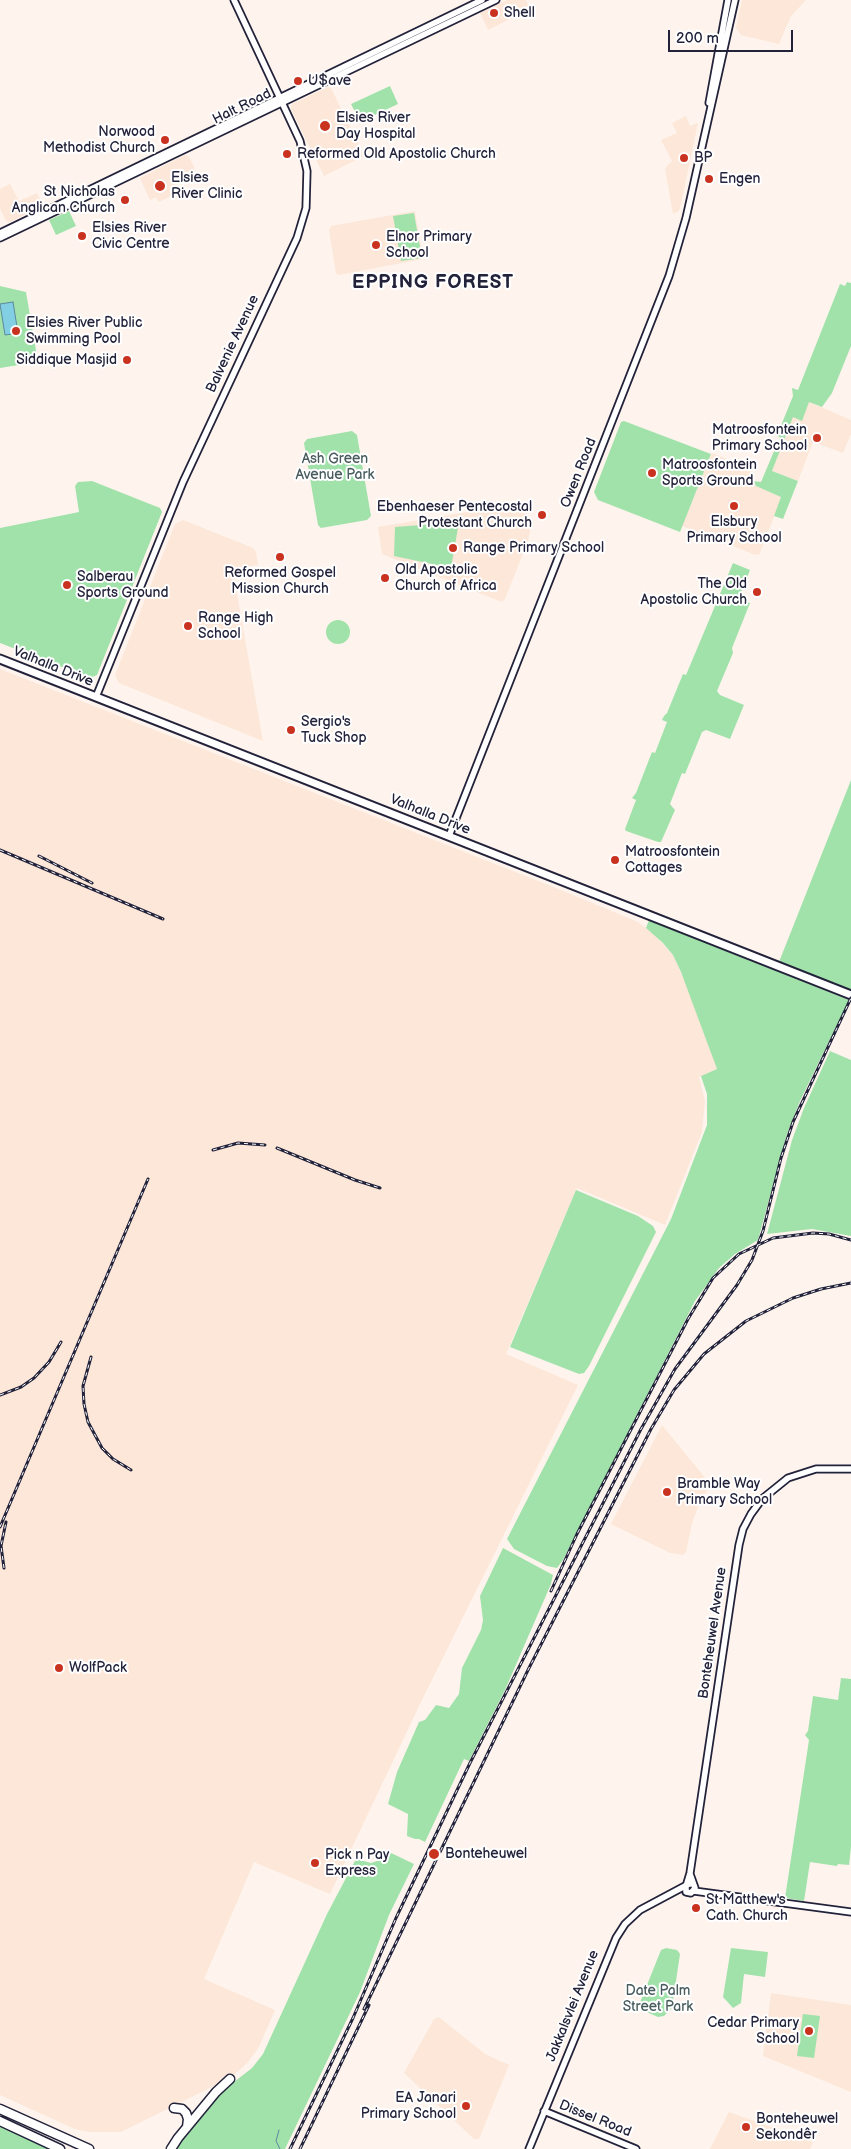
<!DOCTYPE html>
<meta charset="utf-8">
<style>
body{margin:0}
#map{position:relative;width:851px;height:2149px;overflow:hidden;background:#fef4ed;font-family:"Balsamiq Sans",sans-serif}
canvas{display:block}
.scale{position:absolute;left:668px;top:30px;width:125px;height:22px;box-sizing:border-box;border:2px solid #22223b;border-top:0;padding-left:6px;font-size:15px;line-height:18px;white-space:nowrap;color:#22223b;-webkit-text-stroke:4px #fff;paint-order:stroke}
</style>
<div id="map">
<canvas width="851" height="2149"></canvas>
<div class="scale">200 m</div>
</div>
<script>
const context = document.querySelector('canvas').getContext('2d');
context.lineJoin = 'round';
function fill(path, color) {
  context.fillStyle = color;
  context.fill(path, 'evenodd');
}
function toPath(rows) {
  const path = new Path2D();
  for (const r of rows) {
    if (r.length === 3) {
      path.moveTo(r[0] + r[2], r[1]);
      path.arc(r[0], r[1], r[2], 0, 2 * Math.PI);
      continue;
    }
    path.moveTo(r[0], r[1]);
    for (let i = 2; i < r.length; i += 2) path.lineTo(r[i], r[i + 1]);
  }
  return path;
}
function strokePath(path, color, width, dash) {
  context.strokeStyle = color;
  context.lineWidth = width;
  context.lineCap = dash ? 'butt' : 'round';
  context.setLineDash(dash || []);
  context.stroke(path);
}
function label(font, color, halo, rows, align = 'center') {
  context.font = font + ' "Balsamiq Sans",sans-serif';
  context.lineWidth = 4;
  context.setLineDash([]);
  context.textBaseline = 'middle';
  context.strokeStyle = halo;
  context.fillStyle = color;
  for (const [text, x, y, turn = 0] of rows) {
    context.save();
    context.translate(x, y);
    context.rotate((+turn || 0) * Math.PI / 180);
    context.textAlign = isNaN(turn) ? turn : align;
    if (halo) context.strokeText(text, 0, 0);
    context.fillText(text, 0, 0);
    context.restore();
  }
}
const built = toPath([
 [507,0,526,0,530,9,488,30,480,13],
 [742,0,806,0,791,16,779,44,741,35,736,28],
 [328,87,331,88,358,143,358,150,362,151,364,156,324,176,291,109,292,104],
 [686,116,690,126,698,123,681,204,679,211,673,214,665,168,672,161,661,140,677,133,672,123],
 [185,155,189,157,195,169,173,180,179,192,159,202,156,197,150,200,140,178],
 [10,184,19,201,37,193,43,206,10,222,6,221,0,208,0,189],
 [415,211,423,259,339,275,336,273,329,230,331,226],
 [800,398,851,420,851,434,843,453,813,442,798,481,772,471],
 [712,453,748,467,756,486,782,497,759,555,753,554,682,526],
 [521,503,525,507,530,532,528,541,505,599,502,602,382,554,378,527],
 [183,520,253,548,256,552,258,565,244,567,244,574,234,577,263,741,119,683,115,675,175,524],
 [0,669,556,888,638,922,652,932,673,955,692,998,717,1069,699,1077,705,1101,702,1132,665,1225,577,1188,506,1354,578,1385,420,1704,330,1894,254,1862,204,1979,275,2010,259,2047,248,2062,232,2077,121,2132,88,2132,75,2129,0,2095],
 [662,1425,711,1485,701,1499,692,1523,686,1552,683,1555,670,1553,611,1524],
 [771,1993,851,2005,851,2092,763,2056],
 [439,2017,485,2054,509,2065,479,2139,474,2139,404,2073,434,2019],
 [729,2112,813,2142,810,2149,710,2149]
]);
const green = toPath([
 [390,86,398,104,360,122,351,104],
 [69,211,76,226,56,235,49,220],
 [414,213,422,258,401,261,393,216],
 [847,282,851,283,851,346,832,393,822,407,809,402,802,421,793,417,772,471,798,481,783,519,774,516,781,497,756,486,753,481,761,482,780,437,775,435,775,432,780,428,793,396,792,388,798,390,840,284,845,286],
 [0,286,26,292,38,362,0,368],
 [624,421,711,454,680,532,598,500,594,492,621,422],
 [352,431,357,435,371,516,367,520,321,528,318,525,304,443,307,439],
 [92,481,160,508,162,512,97,675,90,678,0,643,0,528,79,512,75,486,78,482],
 [459,522,451,568,394,556,395,527],
 [733,563,750,570,739,598,750,603,732,648,733,653,717,691,720,695,744,705,730,739,706,730,702,732,685,774,682,773,670,804,675,810,661,842,658,842,626,831,625,829,636,800,632,798,636,793,652,752,655,753,667,722,662,720,664,716,667,713,683,674,686,675],
 [338,632,12],
 [851,780,851,990,779,962],
 [649,920,849,1000,800,1101,787,1134,758,1240,735,1254,719,1268,695,1301,563,1560,557,1568,547,1566,514,1549,507,1539,671,1219,707,1125,707,1094,701,1076,717,1069,681,972,673,955,663,943,646,928],
 [830,1051,851,1060,851,1236,812,1229,767,1234,792,1140,804,1108],
 [576,1190,638,1216,653,1226,656,1232,589,1366,584,1373,579,1374,510,1347],
 [503,1548,553,1575,551,1584,505,1690,469,1761,464,1759,425,1842,419,1839,415,1839,407,1836,408,1814,388,1804,397,1772,419,1722,425,1720,436,1705,449,1708,459,1694,462,1668,481,1630,483,1620,480,1596],
 [841,1678,851,1679,851,1847,849,1865,838,1864,837,1866,810,1862,804,1901,785,1898,809,1740,805,1735,808,1731,813,1696,838,1700],
 [389,1852,414,1864,389,1915,360,1992,285,2149,173,2149,216,2096,252,2068,263,2054,327,1914,356,1859,371,1863,380,1860],
 [666,1948,677,1950,680,1954,672,2008,664,2016,658,2017,642,2010,639,2005,661,1950],
 [731,1948,768,1952,765,1977,744,1974,741,2003,733,2008,723,1997],
 [803,2014,820,2016,814,2058,797,2056],
 [0,2126,24,2137,49,2149,0,2149]
]);
const water = toPath([
 [13,302,18,333,5,335,0,304,13,302]
]);
const stream = toPath([
 [279,2130,276,2141,280,2149]
]);
const tertiary = toPath([
 [709,103,728,0],
 [0,233,482,0],
 [0,238,496,0],
 [96,697,183,482,297,238,306,208,307,171,300,141,234,0],
 [449,836,669,276,686,218,735,0],
 [690,1874,695,1888,691,1893,686,1892,686,1885,693,1883],
 [687,1883,690,1873,739,1545,743,1529,751,1514,762,1499,788,1478,816,1469,851,1469],
 [694,1891,851,1912],
 [544,2111,636,2149],
 [529,2149,616,1938,625,1924,640,1910,685,1886]
]);
const secondary = toPath([
 [0,659,851,995]
]);
const trunk = toPath([
 [174,2108,182,2109,186,2113,188,2119,187,2127],
 [0,2109,89,2149],
 [0,2121,60,2149],
 [171,2149,178,2138,216,2092,230,2079]
]);
const rail = toPath([
 [0,850,163,919],
 [39,856,92,883],
 [277,1148,355,1180,380,1188],
 [213,1150,238,1143,265,1145],
 [91,1357,83,1386,84,1404,88,1422,102,1448,113,1459,131,1470],
 [0,1395,21,1387,34,1378,49,1362,61,1342],
 [0,1527,148,1179],
 [4,1568,1,1546,6,1522],
 [551,1591,577,1534,688,1319,713,1278,739,1254,773,1238,813,1233,829,1234,851,1240],
 [364,2009,529,1668,651,1429,674,1390,704,1354,746,1321,793,1298,821,1289,851,1283],
 [290,2149,353,2018,396,1918,470,1763,641,1429,675,1369,737,1285,752,1260,763,1231,781,1158,793,1122,851,998],
 [300,2149,369,2005]
]);
const markers = [
 [494,13,5,"#c8321e"],
 [298,81,5,"#c8321e"],
 [325,126,6,"#c8321e"],
 [165,140,5,"#c8321e"],
 [287,154,5,"#c8321e"],
 [684,158,5,"#c8321e"],
 [709,179,5,"#c8321e"],
 [160,186,6,"#c8321e"],
 [125,200,5,"#c8321e"],
 [82,236,5,"#c8321e"],
 [376,245,5,"#c8321e"],
 [16,331,5,"#c8321e"],
 [127,360,5,"#c8321e"],
 [817,438,5,"#c8321e"],
 [652,473,5,"#c8321e"],
 [734,506,5,"#c8321e"],
 [542,515,5,"#c8321e"],
 [453,548,5,"#c8321e"],
 [280,557,5,"#c8321e"],
 [385,578,5,"#c8321e"],
 [67,585,5,"#c8321e"],
 [757,592,5,"#c8321e"],
 [188,626,5,"#c8321e"],
 [291,730,5,"#c8321e"],
 [615,860,5,"#c8321e"],
 [667,1492,5,"#c8321e"],
 [59,1668,5,"#c8321e"],
 [434,1854,6,"#c8321e"],
 [315,1863,5,"#c8321e"],
 [696,1908,5,"#c8321e"],
 [809,2031,5,"#c8321e"],
 [466,2106,5,"#c8321e"],
 [746,2127,5,"#c8321e"]
];
const poiNames = [
 ["Shell",504,13],
 ["U$ave",308,81],
 ["Elsies River",336,118],
 ["Day Hospital",336,134],
 ["Norwood",155,132,"right"],
 ["Methodist Church",155,148,"right"],
 ["Reformed Old Apostolic Church",297,154],
 ["BP",694,158],
 ["Elsies",171,178],
 ["River Clinic",171,194],
 ["Engen",719,179],
 ["St Nicholas",115,192,"right"],
 ["Anglican Church",115,208,"right"],
 ["Elsies River",92,228],
 ["Civic Centre",92,244],
 ["Elnor Primary",386,237],
 ["School",386,253],
 ["Elsies River Public",26,323],
 ["Swimming Pool",26,339],
 ["Siddique Masjid",117,360,"right"],
 ["Matroosfontein",807,430,"right"],
 ["Primary School",807,446,"right"],
 ["Matroosfontein",662,465],
 ["Sports Ground",662,481],
 ["Ebenhaeser Pentecostal",532,507,"right"],
 ["Protestant Church",532,523,"right"],
 ["Elsbury",734,522,"center"],
 ["Primary School",734,538,"center"],
 ["Range Primary School",463,548],
 ["Old Apostolic",395,570],
 ["Church of Africa",395,586],
 ["Reformed Gospel",280,573,"center"],
 ["Mission Church",280,589,"center"],
 ["Salberau",77,577],
 ["Sports Ground",77,593],
 ["The Old",747,584,"right"],
 ["Apostolic Church",747,600,"right"],
 ["Range High",198,618],
 ["School",198,634],
 ["Sergio's",301,722],
 ["Tuck Shop",301,738],
 ["Matroosfontein",625,852],
 ["Cottages",625,868],
 ["Bramble Way",677,1484],
 ["Primary School",677,1500],
 ["WolfPack",69,1668],
 ["Bonteheuwel",445,1854],
 ["Pick n Pay",325,1855],
 ["Express",325,1871],
 ["St Matthew's",706,1900],
 ["Cath. Church",706,1916],
 ["Cedar Primary",799,2023,"right"],
 ["School",799,2039,"right"],
 ["EA Janari",456,2098,"right"],
 ["Primary School",456,2114,"right"],
 ["Bonteheuwel",756,2119],
 ["Sekondêr",756,2135]
];
const streetNames = [
 ["Halt Road",242,107,-26],
 ["Balvenie Avenue",233,344,-65],
 ["Owen Road",579,473,-68],
 ["Valhalla Drive",53,667,22],
 ["Valhalla Drive",430,815,22],
 ["Bonteheuwel Avenue",713,1633,-82],
 ["Jakkalsvlei Avenue",573,2006,-68],
 ["Dissel Road",595,2119,22]
];
const parkNames = [
 ["Ash Green",335,459],
 ["Avenue Park",335,475],
 ["Date Palm",658,1991],
 ["Street Park",658,2007]
];
const districtNames = [
 ["EPPING FOREST",433,283]
];
fill(built, '#fce7d8');
fill(green, '#a1e2ab');
fill(water, '#82cee2');
strokePath(water, '#5c899f', 1);
strokePath(stream, '#5c899f', 1);
strokePath(tertiary, '#22223b', 9);
strokePath(secondary, '#22223b', 11);
strokePath(trunk, '#22223b', 11);
strokePath(tertiary, '#fff', 5.5);
strokePath(secondary, '#fff', 7);
strokePath(trunk, '#fff', 8);
strokePath(rail, '#22223b', 3);
strokePath(rail, '#fff', 1, [4]);
for (const [x, y, r, color] of markers) {
  const dot = new Path2D();
  dot.arc(x, y, r, 0, 2 * Math.PI);
  context.fillStyle = color;
  context.fill(dot);
  strokePath(dot, '#fff', 2);
}
label('14px', '#22223b', '#fff', poiNames, 'left');
label('14px', '#22223b', '#fff', streetNames);
label('14px', '#485c5d', '#fff', parkNames);
context.letterSpacing = '1px';
label('bold 19px', '#22223b', '#fff', districtNames);
context.letterSpacing = '0px';
</script>
